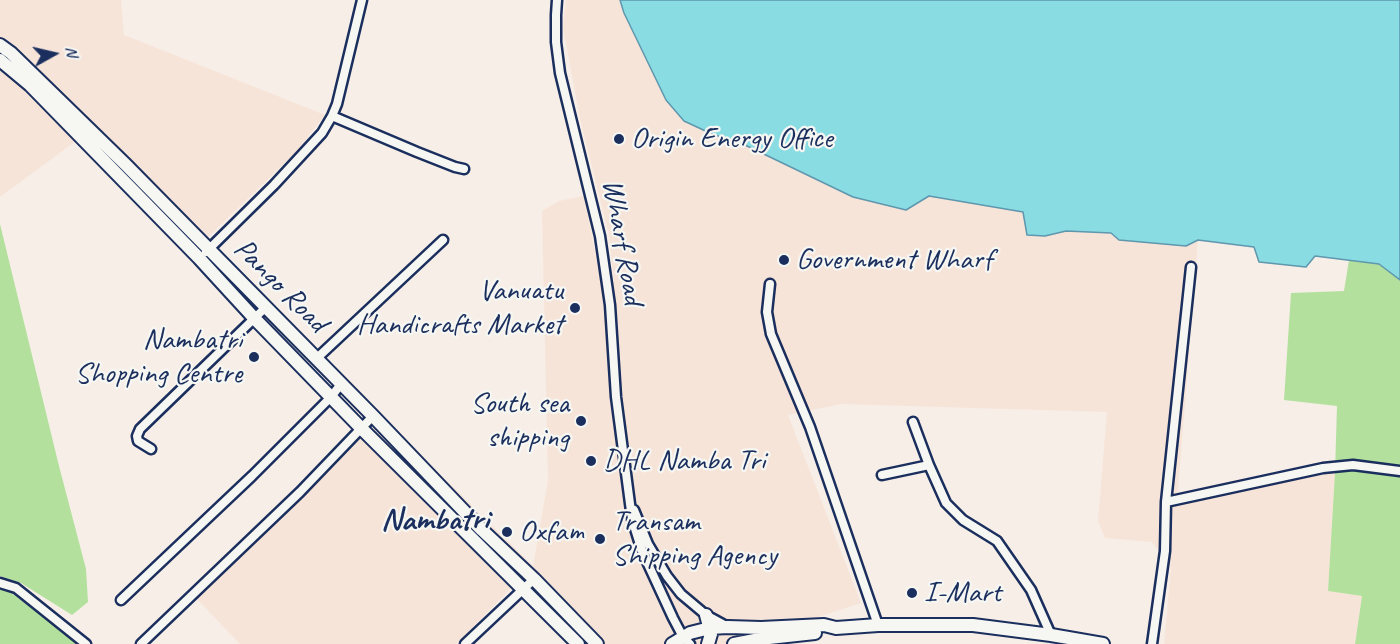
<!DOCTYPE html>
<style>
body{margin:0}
#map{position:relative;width:1400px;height:644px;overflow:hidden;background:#f6eee7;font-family:Caveat,sans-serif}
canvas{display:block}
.north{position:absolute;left:24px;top:24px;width:60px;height:60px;-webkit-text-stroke:4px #f6f6f2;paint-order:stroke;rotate:82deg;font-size:16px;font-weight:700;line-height:24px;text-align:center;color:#1b2f5e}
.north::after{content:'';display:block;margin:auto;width:21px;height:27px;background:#1b2f5e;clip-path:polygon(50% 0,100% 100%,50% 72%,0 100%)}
</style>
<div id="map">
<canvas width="1400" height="644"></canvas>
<div class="north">N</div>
</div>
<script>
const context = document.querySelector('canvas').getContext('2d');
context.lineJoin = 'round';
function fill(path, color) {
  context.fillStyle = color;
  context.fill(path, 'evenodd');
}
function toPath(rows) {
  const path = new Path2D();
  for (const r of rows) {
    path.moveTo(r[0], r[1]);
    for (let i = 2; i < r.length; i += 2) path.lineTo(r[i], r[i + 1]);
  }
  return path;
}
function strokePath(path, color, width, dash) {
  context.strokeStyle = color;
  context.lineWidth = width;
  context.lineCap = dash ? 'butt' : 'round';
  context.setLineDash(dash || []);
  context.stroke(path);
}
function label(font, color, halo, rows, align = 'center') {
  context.font = font + ' Caveat,sans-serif';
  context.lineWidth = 4.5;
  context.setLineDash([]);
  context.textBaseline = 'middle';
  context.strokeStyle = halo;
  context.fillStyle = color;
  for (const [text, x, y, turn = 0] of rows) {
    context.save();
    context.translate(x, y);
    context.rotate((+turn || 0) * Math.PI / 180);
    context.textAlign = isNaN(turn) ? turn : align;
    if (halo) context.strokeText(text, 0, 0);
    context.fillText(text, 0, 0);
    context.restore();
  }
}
const built = toPath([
 [0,0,121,0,124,35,325,115,295,153,205,240,95,127,0,197],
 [566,0,620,0,624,13,666,100,712,134,745,145,906,210,929,196,1023,212,1027,235,1045,236,1066,231,1111,233,1119,240,1186,246,1198,240,1177,503,1335,472,1328,591,1362,596,1355,644,1164,644,1171,567,1152,542,1105,538,1098,521,1107,412,841,404,788,415,861,603,815,618,740,622,777,644,572,644,591,629,532,567,456,644,240,644,196,598,382,417,533,566,548,480,542,211,559,201,584,196,601,283,614,282,609,235,580,119,563,28]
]);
const green = toPath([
 [0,224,59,466,86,569,88,602,72,615,21,583,0,576],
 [1349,260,1379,264,1400,280,1400,644,1355,644,1362,596,1328,591,1335,472,1337,406,1284,400,1291,293,1344,291],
 [0,589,13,594,78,644,0,644]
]);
const water = toPath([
 [620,0,1400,0,1400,280,1379,264,1315,256,1306,267,1259,262,1254,247,1198,240,1186,246,1119,240,1111,233,1066,231,1045,236,1027,235,1023,212,929,196,906,210,853,197,745,145,712,134,684,121,666,100,624,13,620,0]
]);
const street = toPath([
 [557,0,556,15,556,42,560,73,600,236,610,305,616,397,632,519,642,551,673,618,683,637,690,644],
 [332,116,417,152,455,167,464,169],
 [206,252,274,185,322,133,332,116,337,104,362,0],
 [770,284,767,312,771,334,810,427,878,625],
 [316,359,443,240],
 [913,422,929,465,946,503,963,520,997,541,1031,590,1051,635],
 [151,449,138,441,137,436,140,429,266,307],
 [882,475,929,465],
 [1166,502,1323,468,1353,465,1400,471],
 [634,510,648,544,667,576,681,594,706,615,728,627],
 [0,583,16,588,86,644],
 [121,600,252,476,331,397,341,384],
 [141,644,300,492,373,416],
 [465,644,534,579],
 [1152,644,1165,551,1166,502,1191,267]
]);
const secondary = toPath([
 [0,45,11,53,126,165,373,416,482,530,534,579,597,644],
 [0,60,30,85,199,258,255,319,361,428,578,644],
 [706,615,711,634,708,644],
 [672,644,690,633,710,628,728,627,761,628,824,625,836,628,878,625,973,625,1051,635,1103,644],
 [734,644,760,639,815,633]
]);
const markers = [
 [619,139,6,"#1b2f5e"],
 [784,260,6,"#1b2f5e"],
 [575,308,6,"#1b2f5e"],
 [254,357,6,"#1b2f5e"],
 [581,421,6,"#1b2f5e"],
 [591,461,6,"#1b2f5e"],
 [507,532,6,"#1b2f5e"],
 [600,539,6,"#1b2f5e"],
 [912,593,6,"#1b2f5e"]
];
const poiNames = [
 ["Origin Energy Office",631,139],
 ["Government Wharf",796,260],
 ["Vanuatu",563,291,"right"],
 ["Handicrafts Market",563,325,"right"],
 ["Nambatri",242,340,"right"],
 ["Shopping Centre",242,374,"right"],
 ["South sea",569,404,"right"],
 ["shipping",569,438,"right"],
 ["DHL Namba Tri",603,461],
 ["Transam",612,522],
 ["Shipping Agency",612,556],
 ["Oxfam",519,532],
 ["I-Mart",924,593]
];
const streetNames = [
 ["Wharf Road",622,242,80],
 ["Pango Road",280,286,45]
];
const neighbourhoodNames = [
 ["Nambatri",435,521]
];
fill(built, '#f7e4d9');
fill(green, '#b4e09e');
fill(water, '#8adce3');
strokePath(water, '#5e97ae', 1.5);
strokePath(street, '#1b2f5e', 13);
strokePath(secondary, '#1b2f5e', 16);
strokePath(street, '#f6f6f2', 8);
strokePath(secondary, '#f6f6f2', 12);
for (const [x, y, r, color] of markers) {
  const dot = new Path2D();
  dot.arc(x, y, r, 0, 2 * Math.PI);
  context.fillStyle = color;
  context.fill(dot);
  strokePath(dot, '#f6f6f2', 2);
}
label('30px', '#1b2f5e', '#f6f6f2', poiNames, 'left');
label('30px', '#1b2f5e', '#f6f6f2', streetNames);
label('bold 32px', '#1b2f5e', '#f6f6f2', neighbourhoodNames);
</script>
